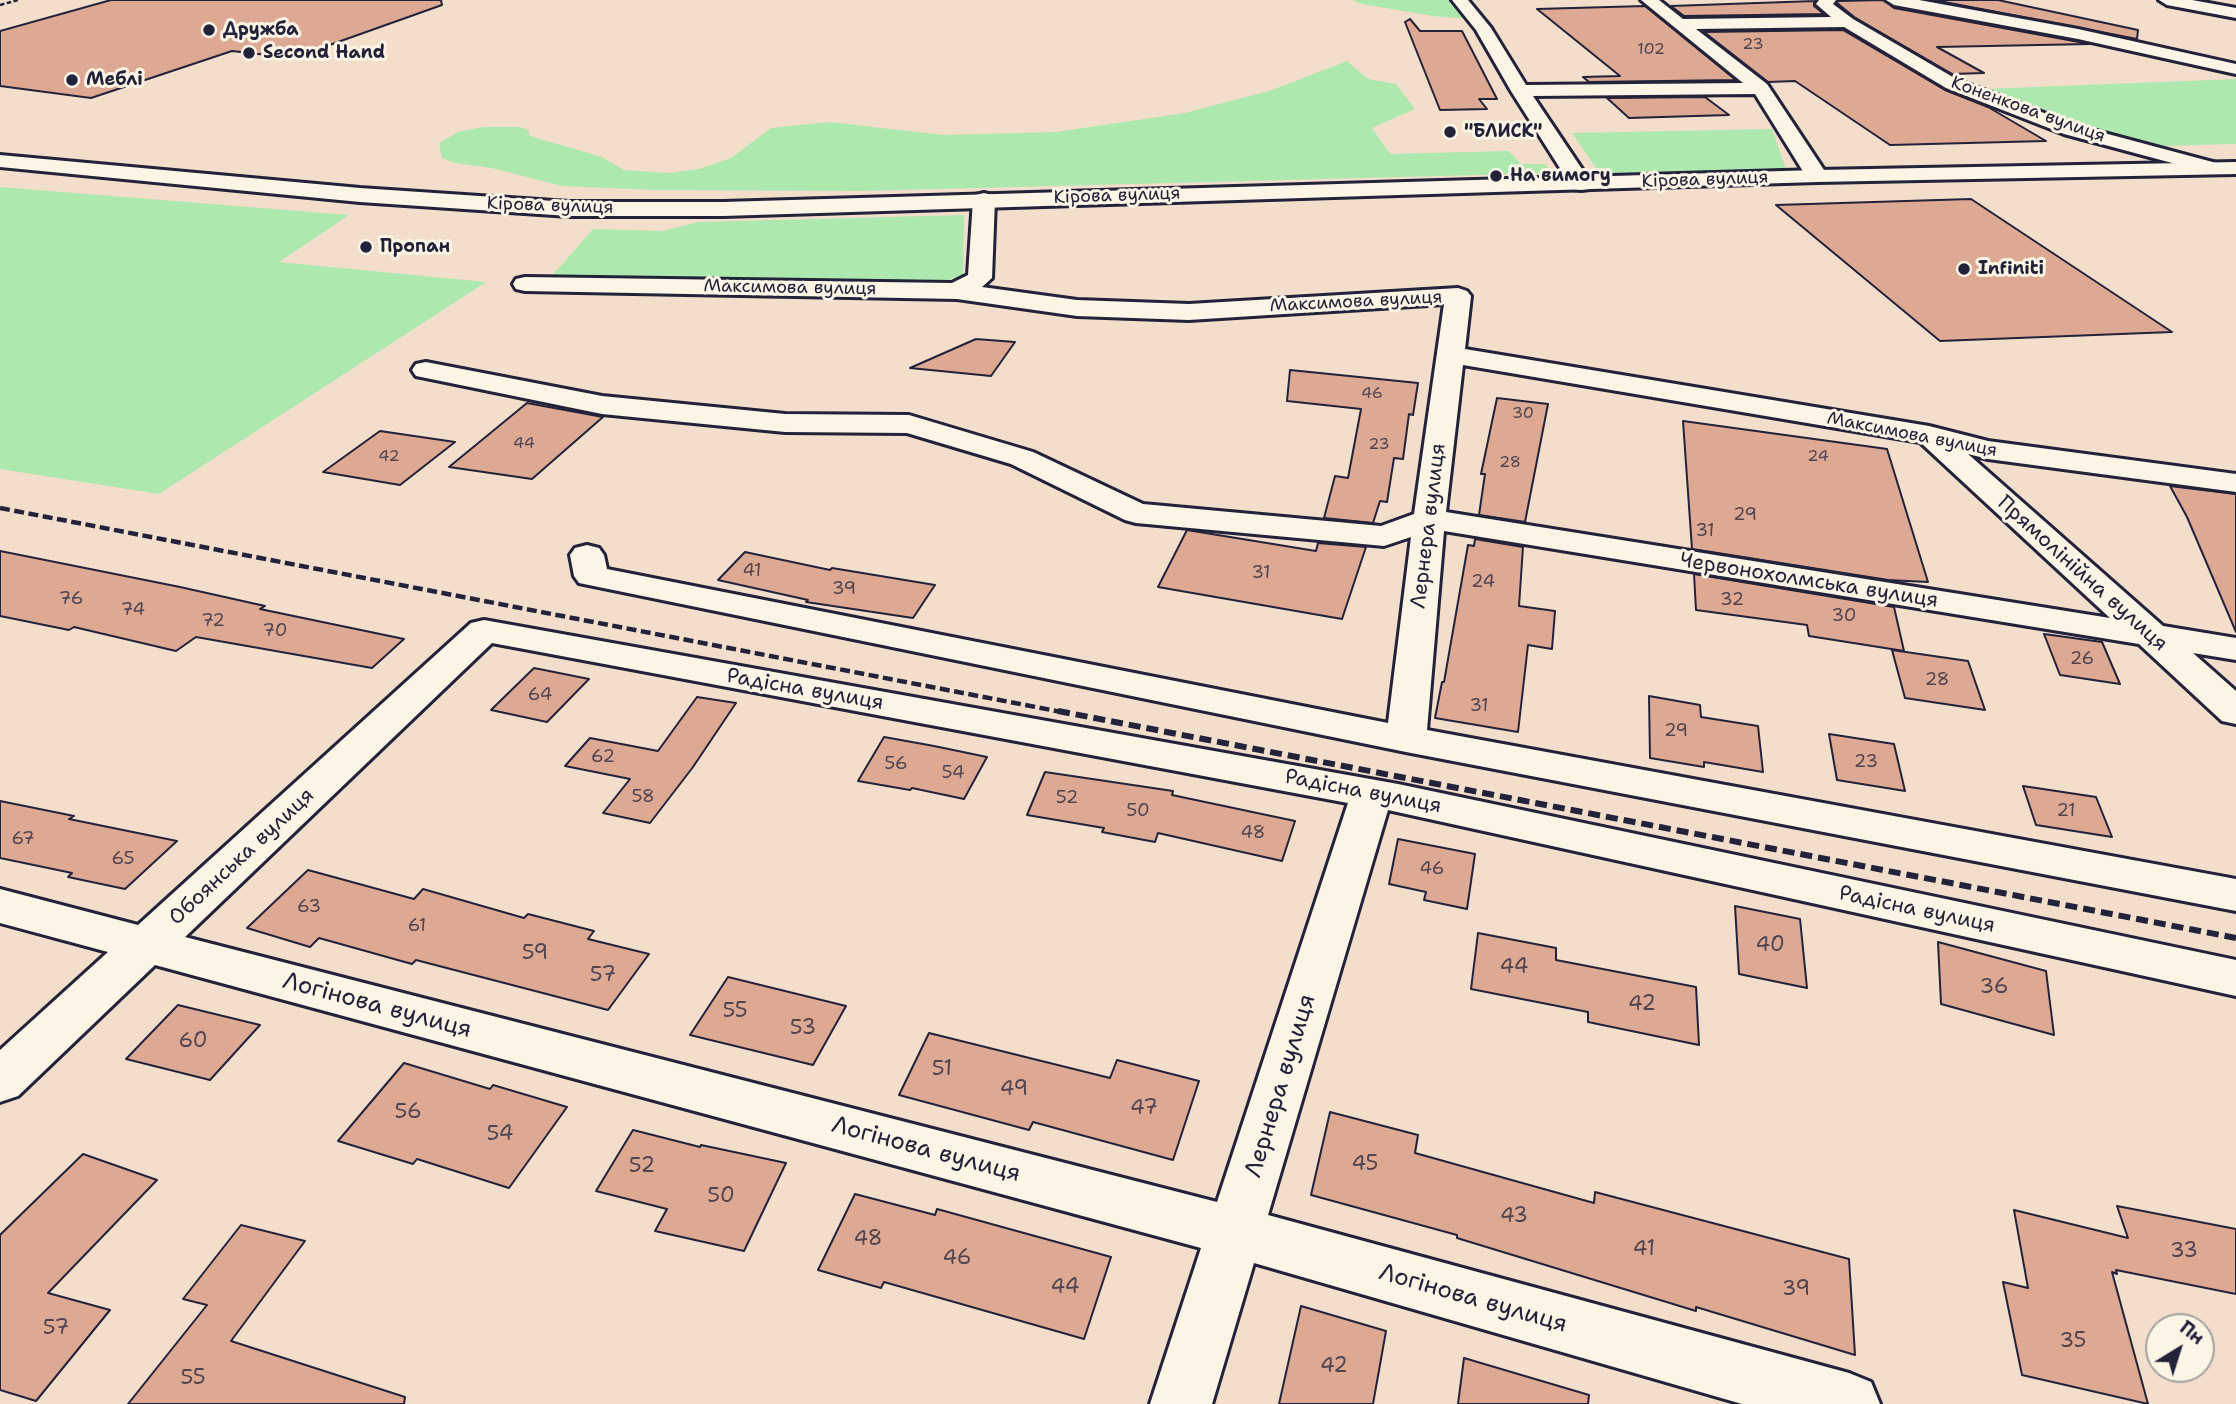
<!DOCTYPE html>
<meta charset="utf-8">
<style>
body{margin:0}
#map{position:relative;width:2236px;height:1404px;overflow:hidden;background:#f3decc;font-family:"Shantell Sans",sans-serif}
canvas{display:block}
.north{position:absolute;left:2145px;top:1313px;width:70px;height:70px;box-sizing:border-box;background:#fcf5e5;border:2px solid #a5a1a1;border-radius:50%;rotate:38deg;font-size:19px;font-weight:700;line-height:28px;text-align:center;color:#22223b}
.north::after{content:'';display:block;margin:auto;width:24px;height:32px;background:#22223b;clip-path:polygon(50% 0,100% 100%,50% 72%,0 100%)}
</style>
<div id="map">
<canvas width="2236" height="1404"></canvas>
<div class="north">Пн</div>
</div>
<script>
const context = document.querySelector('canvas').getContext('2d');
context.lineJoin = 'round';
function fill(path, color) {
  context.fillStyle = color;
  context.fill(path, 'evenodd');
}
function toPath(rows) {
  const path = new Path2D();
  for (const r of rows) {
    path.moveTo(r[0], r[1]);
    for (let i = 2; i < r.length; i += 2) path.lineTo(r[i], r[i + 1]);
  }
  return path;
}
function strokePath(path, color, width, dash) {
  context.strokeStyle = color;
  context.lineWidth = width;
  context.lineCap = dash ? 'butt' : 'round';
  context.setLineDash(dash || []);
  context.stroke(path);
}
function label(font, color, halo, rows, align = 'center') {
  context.font = font + ' "Shantell Sans",sans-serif';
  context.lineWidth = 6;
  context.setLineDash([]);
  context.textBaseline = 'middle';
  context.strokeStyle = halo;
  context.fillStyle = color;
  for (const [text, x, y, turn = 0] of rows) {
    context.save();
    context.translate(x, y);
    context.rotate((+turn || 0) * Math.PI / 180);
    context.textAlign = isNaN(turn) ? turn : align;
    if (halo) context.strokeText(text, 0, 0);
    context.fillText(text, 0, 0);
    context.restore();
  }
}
const green = toPath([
 [1352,0,1454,0,1470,19,1433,16,1362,4],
 [1347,61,1368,79,1396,84,1415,109,1372,128,1390,154,1509,151,1521,164,1544,164,1556,173,862,191,654,190,562,186,492,168,455,163,442,158,439,143,458,132,483,127,520,127,528,130,530,136,602,157,624,170,669,173,699,169,731,158,771,128,829,122,943,135,1056,132,1185,113,1272,90],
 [2236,79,2236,144,2163,146,2091,128,1984,89],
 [1772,129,1786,169,1600,174,1572,133],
 [0,187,349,215,279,262,486,282,159,494,0,469],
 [964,215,963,277,922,284,552,276,593,229,663,231,698,222]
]);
const building = toPath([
 [111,0,441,0,442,5,293,58,232,51,91,98,0,86,0,31,111,0],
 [1884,0,1894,8,2090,44,1937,47,1984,73,1952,74,1854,17,1837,3,1838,1,1884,0],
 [1934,0,1998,0,2138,30,2137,39,1934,0],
 [1815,1,1814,6,1824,14,1684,16,1671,6,1815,1],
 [1645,6,1736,80,1589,82,1583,77,1620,76,1537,9,1645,6],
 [1410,19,1420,31,1462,31,1497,99,1479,99,1487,109,1440,110,1405,22,1410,19],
 [1843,30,1945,90,1988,107,2046,141,1890,145,1795,81,1768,82,1704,32,1843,30],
 [1705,97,1729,115,1629,118,1607,98,1705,97],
 [1971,199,2172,332,1940,341,1776,205,1971,199],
 [976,339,1015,342,991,376,910,368,976,339],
 [1290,370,1418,383,1413,415,1409,414,1403,459,1394,458,1387,502,1380,501,1373,523,1324,518,1335,476,1348,478,1361,409,1287,401,1290,370],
 [1497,398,1548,404,1525,522,1479,515,1485,474,1481,474,1497,398],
 [527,403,603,417,532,479,449,467,527,403],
 [1683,421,1887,449,1928,582,1888,580,1692,549,1683,421],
 [380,431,455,442,400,485,323,472,380,431],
 [2170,486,2236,494,2236,632,2187,517,2170,486],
 [1187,530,1316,551,1318,543,1366,547,1342,619,1158,587,1187,530],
 [1475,539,1523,547,1519,606,1555,611,1552,649,1528,645,1518,732,1435,718,1442,682,1444,682,1468,545,1474,546,1475,539],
 [0,551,180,587,265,606,260,609,404,639,372,668,196,637,176,651,74,627,69,630,0,616,0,551],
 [745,552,830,570,832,568,935,585,913,618,806,602,808,600,718,580,745,552],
 [1694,574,1894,607,1904,651,1809,636,1807,625,1696,610,1694,574],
 [2044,634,2102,642,2120,684,2060,675,2044,634],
 [1892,650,1968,661,1985,710,1905,698,1892,650],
 [534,668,589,679,547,722,491,710,534,668],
 [1649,696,1700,705,1701,717,1758,726,1763,772,1704,762,1704,767,1650,758,1649,696],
 [697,697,736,703,693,767,650,823,603,813,630,779,565,766,590,738,658,751,697,697],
 [1829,734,1894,744,1905,791,1837,780,1829,734],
 [884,737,934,746,987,757,964,799,912,788,910,790,858,781,884,737],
 [1045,772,1173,791,1172,795,1295,821,1282,861,1158,833,1155,842,1102,832,1104,828,1027,815,1045,772],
 [2023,786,2096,797,2112,837,2036,825,2023,786],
 [0,801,74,816,69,819,177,841,125,889,68,877,72,873,0,858,0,801],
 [1398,839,1475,854,1467,909,1424,900,1426,892,1389,884,1398,839],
 [308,870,414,899,423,889,524,918,528,914,594,931,588,939,649,954,608,1010,416,960,412,964,319,938,310,947,247,928,308,870],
 [1735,906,1800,919,1807,988,1739,974,1735,906],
 [1478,933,1556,948,1556,960,1696,987,1699,1045,1588,1022,1588,1012,1471,989,1478,933],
 [1938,942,2046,971,2054,1035,1941,1004,1938,942],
 [728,977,846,1006,813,1065,690,1035,728,977],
 [178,1005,260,1025,210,1080,126,1059,178,1005],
 [929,1033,1110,1078,1117,1060,1199,1081,1173,1160,1033,1122,1029,1130,899,1095,929,1033],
 [404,1063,490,1089,493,1085,567,1107,509,1188,417,1159,413,1164,338,1141,404,1063],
 [1330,1112,1418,1135,1415,1153,1594,1203,1595,1192,1849,1259,1855,1355,1696,1307,1696,1311,1457,1238,1457,1235,1311,1195,1330,1112],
 [633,1130,700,1147,701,1145,786,1163,744,1251,655,1231,667,1209,596,1191,633,1130],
 [83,1154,157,1180,48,1293,110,1310,36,1401,0,1390,0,1235,83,1154],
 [855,1194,935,1215,937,1209,1111,1257,1084,1339,884,1282,881,1288,818,1270,855,1194],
 [2117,1206,2236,1229,2236,1294,2116,1270,2117,1274,2112,1272,2148,1404,2022,1375,2003,1282,2028,1288,2014,1210,2128,1238,2117,1206],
 [241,1225,305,1241,231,1341,405,1397,404,1404,128,1404,207,1305,183,1299,241,1225],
 [1301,1306,1386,1331,1373,1404,1279,1404,1301,1306],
 [1464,1358,1589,1395,1588,1404,1458,1404,1464,1358]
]);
const minor = toPath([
 [1452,0,1468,0,1491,28,1526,85,1743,83,1641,0,1659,0,1683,19,1831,17,1816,4,1819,0,1836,0,1833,4,1853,19,1958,80,2078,126,2220,164,2223,168,2220,172,2213,174,2064,134,1946,88,1844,27,1696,29,1767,84,1828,176,1825,181,1809,181,1755,94,1533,96,1592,184,1589,189,1581,190,1573,189,1570,184,1511,91,1476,30,1452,0],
 [1886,0,1919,0,2078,29,2236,64,2236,74,2078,39,1894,5,1886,0],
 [2159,0,2192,0,2236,8,2236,18,2167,5,2159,0],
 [984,193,992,195,995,200,992,278,982,287,1077,300,1189,304,1458,288,1467,291,1471,296,1465,349,1929,426,1988,441,2236,474,2236,492,1988,459,1968,454,2163,626,2236,638,2236,660,2193,653,2236,691,2236,724,2222,721,2139,644,1444,531,1427,730,2236,879,2236,911,1406,752,579,583,574,576,570,555,575,548,587,545,599,548,604,555,607,569,1388,723,1411,537,1384,546,1136,523,1125,520,1011,464,907,433,785,432,602,414,426,378,416,376,412,370,416,364,426,362,602,396,785,414,909,415,1033,452,1143,504,1381,526,1414,514,1444,304,1189,320,1077,316,957,299,525,291,516,289,513,284,516,279,525,277,952,283,968,275,973,200,976,195,984,193],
 [1463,365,1920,442,2110,618,1446,512,1463,365],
 [484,620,1398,784,2236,960,2236,996,1388,810,1268,1215,1849,1373,1871,1382,1880,1404,1742,1404,1254,1263,1212,1404,1150,1404,1201,1248,155,965,18,1096,0,1102,0,1050,108,952,0,923,0,889,138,925,471,623,484,620],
 [492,643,1348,803,1217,1202,185,937,492,643]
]);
const secondary = toPath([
 [0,155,360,188,569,202,723,202,1817,170,2236,162,2236,174,1817,182,723,216,569,216,360,202,0,167,0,155]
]);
const railFar2 = toPath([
 [0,5,18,0]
]);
const railFar1 = toPath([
 [0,508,1067,713]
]);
const rail = toPath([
 [1058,711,2236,938]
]);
const markers = [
 [209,30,7,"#22223b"],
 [249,53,7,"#22223b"],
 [72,80,7,"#22223b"],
 [1450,132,7,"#22223b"],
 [1496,176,7,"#22223b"],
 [366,247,7,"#22223b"],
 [1964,269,7,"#22223b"]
];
const farNumbernames = [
 ["23",1753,45],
 ["102",1651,50],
 ["46",1372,394],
 ["30",1523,414],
 ["44",524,444],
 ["23",1379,445],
 ["42",389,457],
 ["24",1818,457],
 ["28",1510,463]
];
const farPoinames = [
 ["Дружба",223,30],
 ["Second Hand",263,53],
 ["Меблі",86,80],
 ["\"БЛИСК\"",1464,132],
 ["На вимогу",1510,176],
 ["Пропан",380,247],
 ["Infiniti",1978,269]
];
const farStreetnames = [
 ["Коненкова вулиця",2028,110,20],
 ["Кірова вулиця",1705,180,-2],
 ["Кірова вулиця",1117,196,-2],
 ["Кірова вулиця",550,206,2],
 ["Максимова вулиця",790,288,1],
 ["Максимова вулиця",1356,302,-3],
 ["Максимова вулиця",1912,435,11]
];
const numberNames = [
 ["29",1745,515],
 ["31",1705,531],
 ["41",752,571],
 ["31",1261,573],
 ["24",1483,582],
 ["39",844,589],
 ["76",71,599],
 ["32",1732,600],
 ["74",133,610],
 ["30",1844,616],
 ["72",213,621],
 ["70",275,631],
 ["26",2082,659],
 ["28",1937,680],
 ["64",540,695],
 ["31",1479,706],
 ["29",1676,731],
 ["62",603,757],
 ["23",1866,762],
 ["56",896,764],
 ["54",953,773],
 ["58",643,797],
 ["52",1067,798],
 ["50",1138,811],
 ["21",2066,811],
 ["48",1253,833],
 ["67",23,839],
 ["65",123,859],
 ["46",1432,869],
 ["63",309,907],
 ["61",417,926]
];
const streetNames = [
 ["Лернера вулиця",1429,526,-83],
 ["Прямолінійна вулиця",2082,574,42],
 ["Червонохолмська вулиця",1809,581,9],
 ["Радісна вулиця",805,690,10],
 ["Радісна вулиця",1363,792,11],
 ["Обоянська вулиця",242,857,-43],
 ["Радісна вулиця",1917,910,12]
];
const nearNumbernames = [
 ["40",1770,946],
 ["59",535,954],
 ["44",1514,968],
 ["57",603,976],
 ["36",1994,988],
 ["42",1642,1005],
 ["55",735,1012],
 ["53",803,1029],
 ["60",193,1042],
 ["51",942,1070],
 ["49",1014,1090],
 ["47",1144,1109],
 ["56",408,1113],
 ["54",500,1135],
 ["45",1365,1165],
 ["52",642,1167],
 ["50",721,1197],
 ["43",1514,1217],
 ["48",868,1240],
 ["41",1644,1250],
 ["33",2184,1252],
 ["46",957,1259],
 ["44",1065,1288],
 ["39",1796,1290],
 ["57",56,1329],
 ["35",2073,1342],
 ["42",1334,1367],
 ["55",193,1379]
];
const nearStreetnames = [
 ["Логінова вулиця",377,1006,15],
 ["Лернера вулиця",1281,1086,-73],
 ["Логінова вулиця",926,1150,15],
 ["Логінова вулиця",1473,1299,16]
];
fill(green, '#ade8ae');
fill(building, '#dea993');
strokePath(building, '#22223b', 2);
strokePath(minor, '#22223b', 6);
strokePath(secondary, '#22223b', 6);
fill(minor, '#fcf5e5');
fill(secondary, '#fcf5e5');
strokePath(railFar2, '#22223b', 2.5, [4.5, 2.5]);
strokePath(railFar1, '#22223b', 4.5, [10, 4.5]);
strokePath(rail, '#22223b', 6, [12, 6]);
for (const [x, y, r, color] of markers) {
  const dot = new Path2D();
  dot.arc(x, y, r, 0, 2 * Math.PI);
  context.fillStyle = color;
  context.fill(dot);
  strokePath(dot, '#fcf5e5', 2.5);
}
label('16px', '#514451', null, farNumbernames);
label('bold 18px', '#22223b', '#fcf5e5', farPoinames, 'left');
label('18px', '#22223b', '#fcf5e5', farStreetnames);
label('18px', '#514451', null, numberNames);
label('21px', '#22223b', '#fcf5e5', streetNames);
label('21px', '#514451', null, nearNumbernames);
label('24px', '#22223b', '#fcf5e5', nearStreetnames);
</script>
